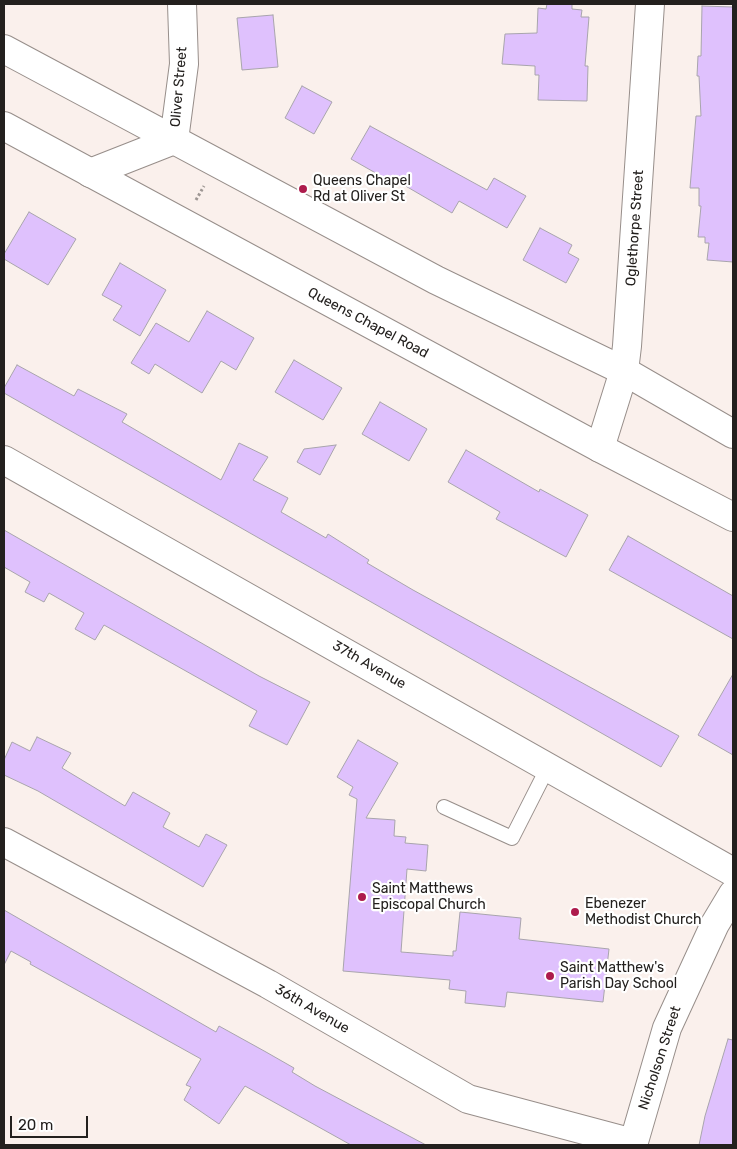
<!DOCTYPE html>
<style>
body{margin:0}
#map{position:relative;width:737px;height:1149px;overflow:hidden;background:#faf0ec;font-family:Rubik,sans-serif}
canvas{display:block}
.frame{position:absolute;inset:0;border:5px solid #23201e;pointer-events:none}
.scale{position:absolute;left:10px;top:1116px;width:78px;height:22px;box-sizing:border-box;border:2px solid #23201e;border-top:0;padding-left:6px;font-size:15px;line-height:18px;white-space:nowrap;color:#23201e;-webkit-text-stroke:4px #fff;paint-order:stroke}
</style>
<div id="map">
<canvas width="737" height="1149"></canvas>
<div class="frame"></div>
<div class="scale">20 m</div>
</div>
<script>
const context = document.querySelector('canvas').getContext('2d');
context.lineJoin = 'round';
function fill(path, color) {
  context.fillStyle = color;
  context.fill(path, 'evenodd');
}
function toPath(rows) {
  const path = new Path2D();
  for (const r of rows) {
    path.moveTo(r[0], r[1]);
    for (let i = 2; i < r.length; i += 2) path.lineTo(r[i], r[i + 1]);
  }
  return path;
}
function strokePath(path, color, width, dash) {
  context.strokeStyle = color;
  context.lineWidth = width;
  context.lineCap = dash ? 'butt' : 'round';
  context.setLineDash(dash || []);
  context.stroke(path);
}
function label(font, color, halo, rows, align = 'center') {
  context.font = font + ' Rubik,sans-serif';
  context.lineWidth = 4.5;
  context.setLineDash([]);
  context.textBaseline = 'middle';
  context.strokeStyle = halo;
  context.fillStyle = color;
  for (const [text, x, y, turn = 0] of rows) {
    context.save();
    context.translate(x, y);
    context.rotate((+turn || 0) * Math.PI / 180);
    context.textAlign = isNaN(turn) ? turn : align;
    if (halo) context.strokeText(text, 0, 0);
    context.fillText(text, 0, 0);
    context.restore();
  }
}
const building = toPath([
 [547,4,572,4,572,9,582,10,581,17,589,17,585,66,588,66,587,101,538,100,539,75,535,75,535,66,502,64,505,34,537,33,538,8,546,9,547,4],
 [702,6,733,7,733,262,707,260,709,243,705,243,705,237,698,237,701,206,699,206,699,188,690,188,696,116,701,116,699,76,697,76,698,56,701,56,702,6],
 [273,15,278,67,242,70,237,18,273,15],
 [302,86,332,102,314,134,285,118,302,86],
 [370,126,487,190,494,178,526,196,507,228,459,201,452,213,397,181,395,184,351,159,370,126],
 [29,212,76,239,48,285,4,259,4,254,29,212],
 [540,228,572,245,568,253,579,259,566,283,523,260,540,228],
 [120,263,166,290,140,336,113,320,122,306,102,295,120,263],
 [207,311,254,338,236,370,221,361,202,393,155,364,149,374,131,363,156,323,189,342,207,311],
 [294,360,342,388,323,420,275,392,294,360],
 [17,365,74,396,78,389,127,414,122,422,221,480,239,443,268,457,253,480,288,498,281,512,326,538,328,534,369,560,367,563,413,590,679,736,661,767,4,393,4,388,17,365],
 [380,402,427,429,409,461,362,434,380,402],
 [336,445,320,475,297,462,304,449,336,445],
 [466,450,539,492,540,489,588,515,566,557,496,519,500,512,448,482,466,450],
 [4,530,259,676,310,702,287,745,249,726,257,711,104,625,95,640,75,629,84,613,49,593,44,602,25,592,30,582,4,567,4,530],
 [628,536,733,596,733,639,609,570,628,536],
 [733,674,733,755,698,735,733,674],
 [37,737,71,753,62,768,125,806,133,792,170,813,163,827,199,847,206,834,227,845,203,887,38,791,4,775,4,760,12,742,30,751,37,737],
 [358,740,398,763,366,818,395,820,394,836,406,837,405,843,428,845,426,871,407,869,401,952,453,956,453,951,456,951,460,912,521,918,519,939,609,949,603,1002,507,992,505,1007,465,1003,466,991,449,989,450,980,343,971,357,799,349,795,353,787,337,777,358,740],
 [4,910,216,1032,219,1026,266,1052,294,1068,292,1072,315,1086,426,1145,351,1145,245,1086,219,1124,184,1100,191,1087,186,1085,201,1059,30,964,31,962,11,951,4,965,4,910],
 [728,1039,733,1040,733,1145,699,1145,705,1116,728,1039]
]);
const path = toPath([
 [196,200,204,186]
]);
const lane = toPath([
 [444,807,512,838,548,767]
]);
const street = toPath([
 [90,173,174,140,184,64,182,4],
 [600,448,624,371,627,346,650,4],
 [4,460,733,872],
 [4,842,268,984,468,1099,633,1143]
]);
const secondary = toPath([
 [633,1145,667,1028,715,924,733,894]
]);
const primary = toPath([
 [4,49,436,280,624,371,733,434],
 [4,126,600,448,733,517]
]);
const markers = [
 [303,189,5,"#ad1b4c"],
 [362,897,5,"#ad1b4c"],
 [575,912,5,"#ad1b4c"],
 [550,976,5,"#ad1b4c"]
];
const streetNames = [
 ["Oliver Street",179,87,-85],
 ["Oglethorpe Street",635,228,-86],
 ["Queens Chapel Road",368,323,28],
 ["37th Avenue",369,665,30],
 ["36th Avenue",312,1009,30],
 ["Nicholson Street",660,1058,-72]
];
const poiNames = [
 ["Queens Chapel",313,181],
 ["Rd at Oliver St",313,197],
 ["Saint Matthews",372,889],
 ["Episcopal Church",372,905],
 ["Ebenezer",585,904],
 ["Methodist Church",585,920],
 ["Saint Matthew's",560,968],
 ["Parish Day School",560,984]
];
fill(building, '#dfc1fd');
strokePath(building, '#a8a4ac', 1);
strokePath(lane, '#978e8a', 16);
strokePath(street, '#978e8a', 30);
strokePath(secondary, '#978e8a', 30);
strokePath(primary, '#978e8a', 30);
strokePath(path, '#9e9794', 3, [2.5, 2.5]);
strokePath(lane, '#fff', 14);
strokePath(street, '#fff', 28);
strokePath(secondary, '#fff', 28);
strokePath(primary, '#fff', 28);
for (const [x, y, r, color] of markers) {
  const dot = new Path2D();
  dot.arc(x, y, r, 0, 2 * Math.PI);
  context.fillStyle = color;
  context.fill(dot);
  strokePath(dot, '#fff', 2);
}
label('14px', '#23201e', '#fff', streetNames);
label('14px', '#23201e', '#fff', poiNames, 'left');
</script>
